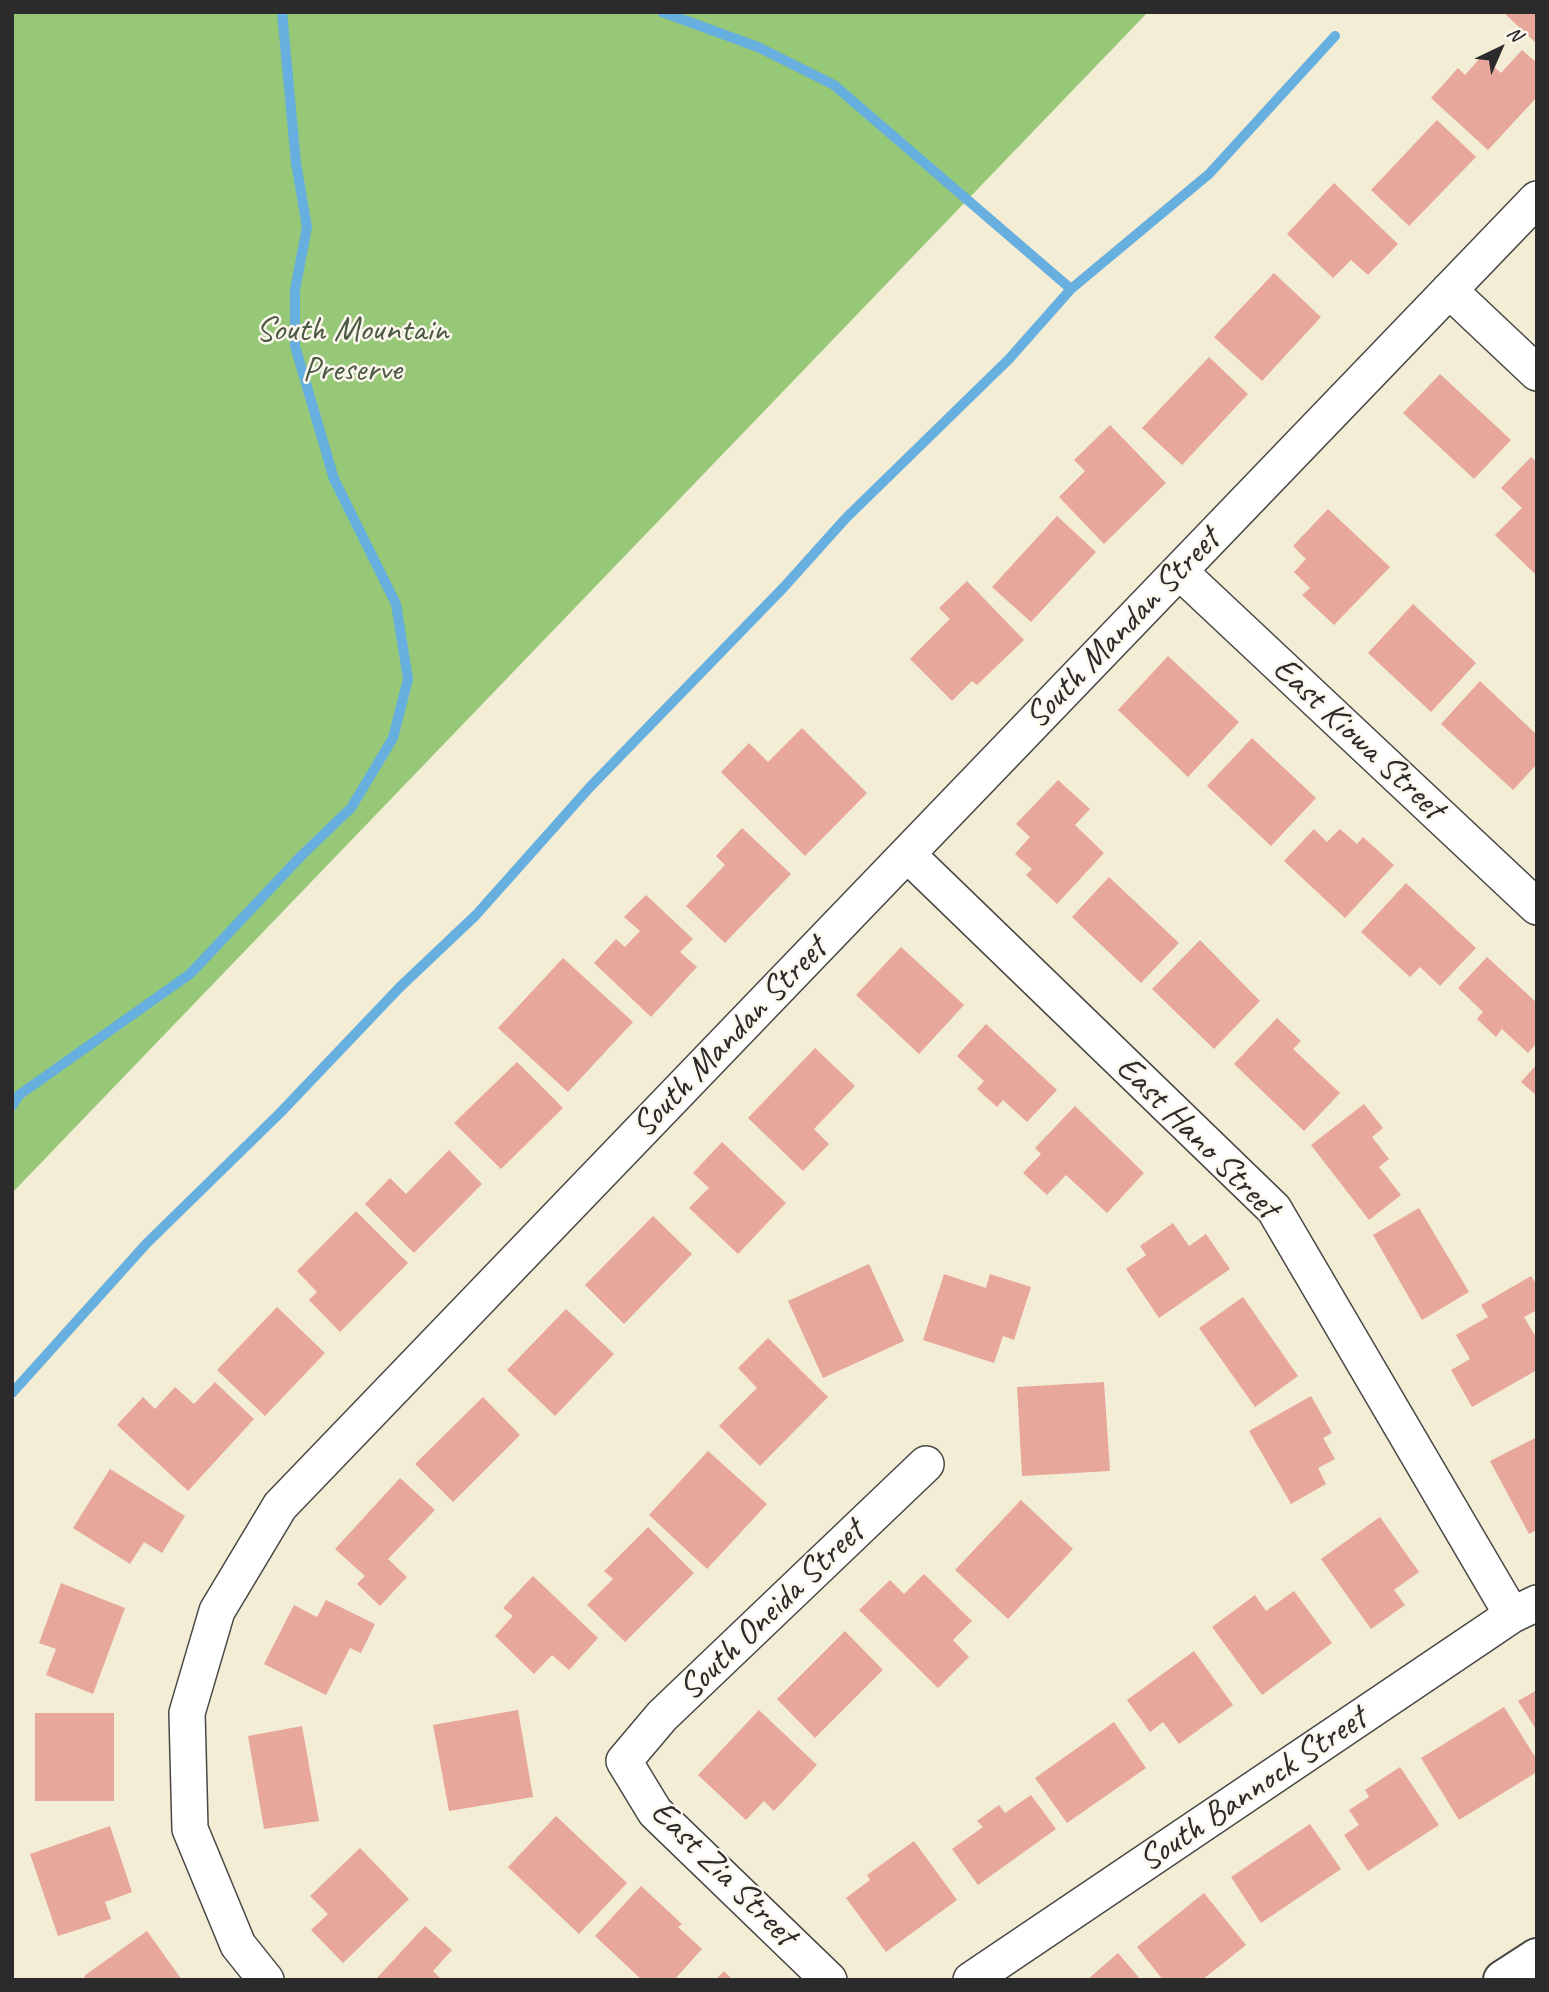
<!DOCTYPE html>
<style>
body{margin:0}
#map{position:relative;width:1549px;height:1992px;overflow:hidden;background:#f3edd6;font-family:Caveat,sans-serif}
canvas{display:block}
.frame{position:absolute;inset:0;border:14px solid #2b2b2b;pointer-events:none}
.north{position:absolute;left:1465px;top:14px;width:70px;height:70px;-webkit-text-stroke:5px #fbf7ec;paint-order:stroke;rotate:44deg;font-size:19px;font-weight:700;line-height:28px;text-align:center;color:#2b2b2b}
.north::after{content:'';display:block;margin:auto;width:24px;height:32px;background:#2b2b2b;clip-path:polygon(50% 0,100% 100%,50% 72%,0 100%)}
</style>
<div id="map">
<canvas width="1549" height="1992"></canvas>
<div class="frame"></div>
<div class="north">N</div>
</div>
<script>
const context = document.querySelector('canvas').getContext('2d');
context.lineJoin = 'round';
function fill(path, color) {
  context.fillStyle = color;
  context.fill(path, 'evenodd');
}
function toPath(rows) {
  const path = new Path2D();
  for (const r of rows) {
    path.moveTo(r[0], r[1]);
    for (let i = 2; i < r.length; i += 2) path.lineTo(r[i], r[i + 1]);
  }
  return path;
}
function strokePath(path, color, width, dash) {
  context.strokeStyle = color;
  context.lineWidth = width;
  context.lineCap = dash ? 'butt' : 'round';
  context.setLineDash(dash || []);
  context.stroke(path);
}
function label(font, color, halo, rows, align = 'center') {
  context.font = font + ' Caveat,sans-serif';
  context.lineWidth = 5;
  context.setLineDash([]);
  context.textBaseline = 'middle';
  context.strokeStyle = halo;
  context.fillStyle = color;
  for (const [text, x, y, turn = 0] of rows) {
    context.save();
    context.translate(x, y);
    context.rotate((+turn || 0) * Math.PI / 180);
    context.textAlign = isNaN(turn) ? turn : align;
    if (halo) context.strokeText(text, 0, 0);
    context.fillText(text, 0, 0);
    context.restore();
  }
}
const green = toPath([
 [12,12,1148,12,12,1193]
]);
const stream = toPath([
 [662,12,758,47,834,85,1071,289],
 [12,1106,19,1095,190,974,301,856,351,808,393,738,408,679,396,604,334,479,295,346,295,290,307,227,296,163,282,12],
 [12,1393,147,1243,280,1113,400,987,476,915,590,787,784,587,846,518,1009,359,1071,289,1209,174,1335,36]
]);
const building = toPath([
 [1503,12,1537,12,1537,44],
 [1522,50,1537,63,1537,97,1488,150,1431,98,1458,68,1465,75,1482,56,1501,73],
 [1437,120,1476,157,1409,226,1371,190],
 [1334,183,1398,244,1368,275,1351,260,1333,278,1287,234],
 [1274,273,1321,317,1262,381,1214,337],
 [1209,357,1248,394,1182,465,1142,428],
 [1440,374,1511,440,1474,479,1403,413],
 [1110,425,1166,483,1104,544,1059,497,1085,471,1074,460],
 [1531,457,1537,462,1537,576,1495,535,1522,508,1501,488],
 [1328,509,1390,567,1334,625,1302,595,1310,588,1294,572,1306,559,1293,546],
 [1057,516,1096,552,1031,622,992,587],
 [967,581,1024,640,977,685,972,681,952,701,910,659,950,619,939,608],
 [1413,604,1476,663,1431,712,1368,653],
 [1168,656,1239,722,1188,777,1118,710],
 [1480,681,1537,735,1537,764,1513,790,1441,724],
 [802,728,867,793,805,856,721,772,749,743,768,762],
 [1252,738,1316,798,1271,846,1207,786],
 [1058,780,1090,809,1075,825,1104,853,1057,904,1026,875,1032,869,1015,854,1030,837,1016,824],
 [742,828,791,874,725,943,686,906,725,865,716,856],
 [1314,829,1327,842,1340,829,1357,844,1363,837,1394,865,1345,918,1284,861],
 [1109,877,1179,943,1141,983,1072,917],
 [1406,883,1476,948,1440,986,1420,967,1410,977,1361,932],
 [646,895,693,939,680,952,697,967,651,1017,594,963,616,939,625,947,640,931,624,917],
 [1200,940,1260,1001,1214,1049,1152,989],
 [901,947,964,1005,919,1054,856,995],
 [1487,957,1537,1003,1537,1043,1528,1053,1502,1029,1496,1037,1477,1019,1483,1012,1458,988],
 [563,958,633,1022,568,1092,498,1028],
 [1277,1018,1301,1041,1293,1049,1340,1093,1304,1131,1234,1064],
 [986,1024,1057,1090,1027,1122,1003,1100,997,1107,977,1089,984,1081,957,1056],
 [815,1048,855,1086,814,1129,829,1144,803,1171,748,1118],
 [517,1062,563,1108,501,1169,454,1123],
 [1537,1064,1537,1096,1521,1082],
 [1364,1104,1383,1128,1372,1137,1389,1159,1379,1167,1401,1195,1369,1220,1311,1145],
 [1075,1106,1144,1173,1107,1213,1066,1175,1047,1195,1023,1173,1041,1154,1035,1148],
 [722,1142,786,1203,738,1254,689,1208,709,1188,693,1173],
 [449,1150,482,1184,414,1253,365,1204,390,1178,406,1194],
 [1419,1208,1469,1292,1422,1320,1373,1235],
 [356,1211,408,1263,340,1332,309,1300,317,1292,297,1271],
 [653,1216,692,1254,624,1324,585,1285],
 [1173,1223,1189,1246,1206,1234,1230,1269,1159,1318,1126,1269,1146,1255,1140,1246],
 [869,1264,904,1341,823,1378,788,1301],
 [944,1274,986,1288,990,1274,1031,1287,1014,1340,1003,1336,994,1363,923,1340],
 [1531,1276,1537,1285,1537,1310,1524,1317,1537,1339,1537,1370,1472,1407,1451,1370,1470,1359,1456,1335,1488,1317,1481,1305],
 [1243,1297,1298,1376,1255,1407,1199,1328],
 [277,1307,325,1353,265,1416,217,1370],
 [566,1309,614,1354,555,1416,507,1370],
 [768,1338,828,1397,760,1466,719,1426,757,1388,738,1368],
 [215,1382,254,1419,188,1491,117,1425,143,1397,155,1409,175,1387,194,1404],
 [1104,1382,1110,1471,1022,1476,1017,1387],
 [1311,1396,1332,1433,1323,1438,1335,1459,1318,1468,1326,1484,1291,1504,1249,1431],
 [483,1397,520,1435,453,1502,415,1464],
 [1537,1437,1537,1530,1529,1534,1490,1461],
 [708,1451,767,1504,707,1569,649,1515],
 [110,1469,185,1516,162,1553,144,1542,130,1564,73,1528],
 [400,1478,435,1510,388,1559,407,1577,380,1606,357,1584,365,1576,335,1549],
 [1021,1500,1073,1549,1008,1619,955,1570],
 [1380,1517,1419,1572,1394,1590,1405,1605,1371,1629,1321,1559],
 [648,1527,694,1573,625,1642,587,1605,613,1579,604,1571],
 [924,1574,972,1621,953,1640,969,1657,938,1688,859,1610,890,1580,904,1594],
 [533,1576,598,1638,569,1670,552,1655,534,1674,495,1636,513,1616,503,1608],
 [61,1583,125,1608,93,1694,46,1675,56,1649,39,1643],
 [1294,1591,1332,1643,1262,1695,1212,1627,1255,1595,1266,1611],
 [326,1600,375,1624,361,1653,350,1648,326,1695,264,1664,294,1605,317,1617],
 [845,1631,883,1670,815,1738,777,1699],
 [1194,1651,1233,1705,1179,1744,1163,1722,1150,1732,1127,1700],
 [1537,1690,1537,1731,1518,1701],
 [1504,1707,1537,1760,1537,1772,1459,1820,1421,1758],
 [518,1710,533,1797,449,1811,433,1725],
 [759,1710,817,1765,774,1811,764,1801,746,1820,698,1775],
 [35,1713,114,1713,114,1801,35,1801],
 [1114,1722,1146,1768,1067,1823,1035,1778],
 [302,1726,319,1821,264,1829,248,1736],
 [1400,1767,1439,1825,1368,1871,1344,1835,1359,1825,1349,1810,1369,1797,1365,1790],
 [1031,1795,1056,1829,978,1885,952,1849,983,1827,977,1821,999,1805,1005,1813],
 [556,1816,627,1883,579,1934,508,1867],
 [1310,1824,1341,1869,1261,1923,1231,1877],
 [110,1826,132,1892,105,1902,111,1919,58,1936,30,1854],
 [914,1841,957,1900,886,1952,846,1898,870,1880,867,1875],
 [360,1848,409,1899,343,1963,311,1930,328,1914,310,1896],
 [641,1886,682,1924,678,1927,702,1949,674,1980,642,1980,595,1936],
 [1204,1893,1246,1945,1202,1980,1163,1980,1137,1947],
 [425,1926,452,1950,433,1971,442,1980,375,1980],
 [147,1931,182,1980,86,1980,84,1976],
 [1118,1953,1141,1980,1087,1980],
 [724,1971,733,1980,715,1980]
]);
const minor = toPath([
 [1449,290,1537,373],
 [1179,571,1537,907],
 [907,854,1274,1209,1512,1615],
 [266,1980,238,1945,190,1829,187,1713,217,1611,280,1506,1537,199],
 [829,1980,655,1812,624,1761,662,1716,926,1464],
 [971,1980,1512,1615,1537,1603]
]);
const major = toPath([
 [1503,1980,1537,1958]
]);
const parkNames = [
 ["South Mountain",352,331],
 ["Preserve",352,371]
];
const streetNames = [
 ["South Mandan Street",1123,629,-46],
 ["East Kiowa Street",1358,739,43],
 ["South Mandan Street",730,1038,-46],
 ["East Hano Street",1197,1138,45],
 ["South Oneida Street",772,1611,-44],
 ["South Bannock Street",1253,1790,-34],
 ["East Zia Street",723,1874,45]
];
fill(green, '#96c878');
strokePath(stream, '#66afde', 10);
fill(building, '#e7a79b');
strokePath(minor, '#494845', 38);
strokePath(major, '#494845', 42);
strokePath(minor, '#fff', 35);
strokePath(major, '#fff', 38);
label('35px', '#4b5a42', '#fbf7ec', parkNames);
label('35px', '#2b2b2b', '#fbf7ec', streetNames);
</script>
